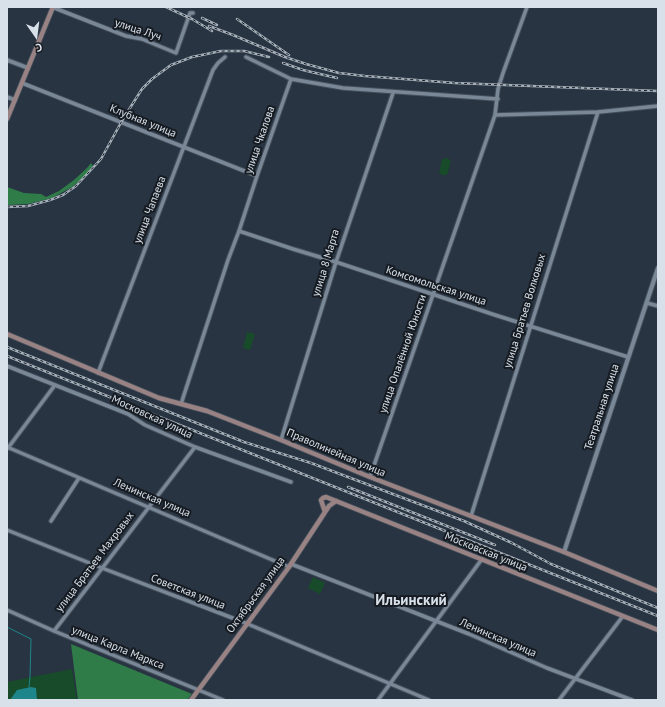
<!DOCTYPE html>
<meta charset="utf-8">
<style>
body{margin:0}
#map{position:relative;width:665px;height:707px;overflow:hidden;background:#283442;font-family:"PT Sans",sans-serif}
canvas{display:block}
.frame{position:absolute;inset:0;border:8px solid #d8e0e9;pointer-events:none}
.north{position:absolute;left:16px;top:16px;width:40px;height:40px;-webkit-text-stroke:3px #161b22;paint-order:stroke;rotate:166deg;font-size:11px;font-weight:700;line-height:16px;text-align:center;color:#d8e0e9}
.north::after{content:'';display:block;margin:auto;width:14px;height:18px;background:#d8e0e9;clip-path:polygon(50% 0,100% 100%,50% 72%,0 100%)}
</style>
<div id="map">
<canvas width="665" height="707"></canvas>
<div class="frame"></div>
<div class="north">С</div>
</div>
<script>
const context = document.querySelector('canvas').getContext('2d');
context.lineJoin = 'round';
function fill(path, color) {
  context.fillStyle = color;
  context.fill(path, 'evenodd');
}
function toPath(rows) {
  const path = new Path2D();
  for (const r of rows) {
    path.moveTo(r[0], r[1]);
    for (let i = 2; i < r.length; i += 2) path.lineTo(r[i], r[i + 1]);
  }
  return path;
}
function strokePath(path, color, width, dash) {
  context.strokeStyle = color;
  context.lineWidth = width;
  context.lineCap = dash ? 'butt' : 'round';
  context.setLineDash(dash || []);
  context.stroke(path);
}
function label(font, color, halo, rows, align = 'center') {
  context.font = font + ' "PT Sans",sans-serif';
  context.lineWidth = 4;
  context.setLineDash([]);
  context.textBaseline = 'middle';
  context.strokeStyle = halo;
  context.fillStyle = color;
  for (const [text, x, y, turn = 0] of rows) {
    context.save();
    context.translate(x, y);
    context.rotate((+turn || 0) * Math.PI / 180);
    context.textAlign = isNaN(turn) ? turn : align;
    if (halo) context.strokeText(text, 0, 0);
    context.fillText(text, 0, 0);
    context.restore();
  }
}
const green = toPath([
 [447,158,451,161,447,175,442,175,439,173,442,159],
 [247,332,255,334,250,350,243,348],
 [313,577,325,583,320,594,308,588],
 [72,669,77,700,7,700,7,682]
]);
const forest = toPath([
 [91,163,93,166,84,177,72,187,52,198,28,204,7,205,7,187,24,193,41,194,46,197,59,191,74,180,87,168],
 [71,644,192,694,187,700,78,700]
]);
const water = toPath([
 [31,687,36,688,37,700,10,700,17,690]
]);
const stream = toPath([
 [7,627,31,639,30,677,29,687]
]);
const minor = toPath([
 [52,7,126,36,142,39,176,53,190,13,193,13],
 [246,57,291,79],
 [22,83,257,176],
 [495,115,598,112,658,106],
 [239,231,293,249,336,262,495,315,628,357],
 [647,303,658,306],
 [7,366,128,414,145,425,195,447,291,482],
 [98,373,213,70,218,63,225,57],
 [181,404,228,260,239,231,257,176,291,79,343,88,498,99],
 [281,440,336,262,393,93],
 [7,447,289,567],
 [8,448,55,385],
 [370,477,495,115,498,89,503,73,527,7],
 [471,516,598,112],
 [51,521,79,478],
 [7,530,102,568,243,622,429,700],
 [291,564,469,634,547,668,632,700],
 [7,610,54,631,223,700],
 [54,631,195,447],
 [378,700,482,559],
 [559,700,623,616]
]);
const tertiary = toPath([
 [7,60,28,68],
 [7,97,15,100],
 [564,552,658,268]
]);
const secondary = toPath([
 [7,119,53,7],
 [7,334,159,398,207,411,281,440,370,477,564,552,658,591],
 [325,512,321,500,323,498,326,497,658,630],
 [191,700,289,567,329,506,336,501]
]);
const rail = toPath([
 [166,7,192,19,212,31],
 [202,18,217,25],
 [237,19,289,55],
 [209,26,233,35,285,57,306,64,339,73,365,76,455,83,658,91],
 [283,63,303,70,337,78],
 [7,207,28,206,50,200,63,195,76,186,101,159,123,119,142,89,152,79,171,65,192,57,221,51,244,51,269,57],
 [7,347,244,442,311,463,464,521,512,543,551,564,658,608],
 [7,356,658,616],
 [348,487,495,545]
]);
const streetNames = [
 ["улица Луч",138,30,18],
 ["Клубная улица",143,121,22],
 ["улица Чкалова",260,140,-71],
 ["улица Чапаева",150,210,-69],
 ["улица 8 Марта",326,263,-73],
 ["Комсомольская улица",436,286,18],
 ["улица Братьев Волковых",525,311,-73],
 ["улица Опалённой Юности",403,354,-71],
 ["Театральная улица",602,407,-72],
 ["Московская улица",152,417,25],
 ["Праволинейная улица",336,453,23],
 ["Ленинская улица",152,498,23],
 ["Московская улица",486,552,22],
 ["улица Братьев Махровых",95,562,-53],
 ["Советская улица",188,592,21],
 ["Октябрьская улица",256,595,-54],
 ["Ленинская улица",498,638,23],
 ["улица Карла Маркса",118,648,22]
];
const districtNames = [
 ["Ильинский",411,601]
];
fill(green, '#174b29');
fill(forest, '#2f7c48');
fill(water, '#1e868b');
strokePath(stream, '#1e868b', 1);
strokePath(minor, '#444f5a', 5.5);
strokePath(tertiary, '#444f5a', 6);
strokePath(secondary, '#444f5a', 6);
strokePath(minor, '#798797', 3.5);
strokePath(tertiary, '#798797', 4);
strokePath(secondary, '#988283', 4.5);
strokePath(rail, '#a5afb9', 2.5);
strokePath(rail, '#161b22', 1, [3]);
label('11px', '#d8e0e9', '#161b22', streetNames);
label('bold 15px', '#d8e0e9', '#161b22', districtNames);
</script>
